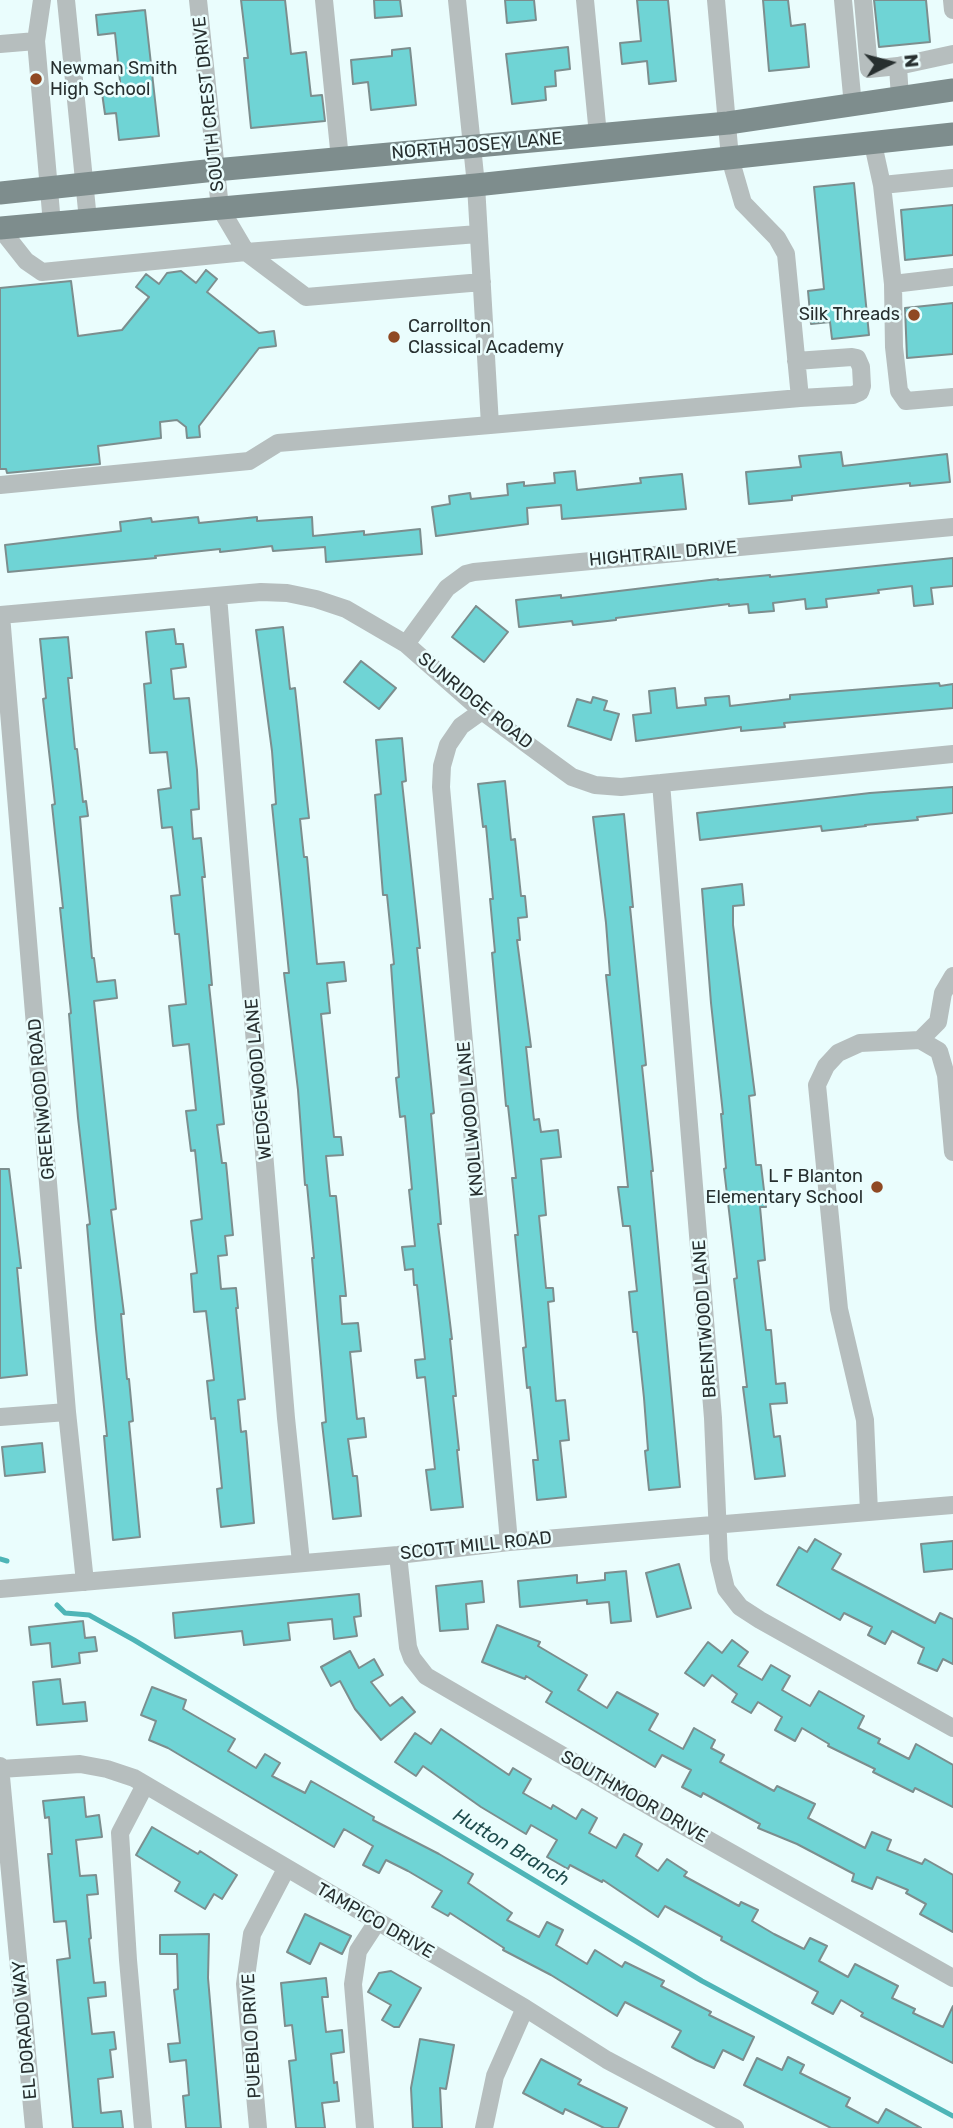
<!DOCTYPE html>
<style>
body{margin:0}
#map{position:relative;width:953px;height:2128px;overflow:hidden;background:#eafdfd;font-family:Rubik,sans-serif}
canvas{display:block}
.north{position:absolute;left:855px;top:28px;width:70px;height:70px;-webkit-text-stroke:5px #eafdfd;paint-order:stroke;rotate:84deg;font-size:19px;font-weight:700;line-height:28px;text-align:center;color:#272f2f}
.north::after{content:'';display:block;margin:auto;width:24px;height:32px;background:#272f2f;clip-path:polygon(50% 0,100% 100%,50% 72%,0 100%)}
</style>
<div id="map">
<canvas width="953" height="2128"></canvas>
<div class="north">N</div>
</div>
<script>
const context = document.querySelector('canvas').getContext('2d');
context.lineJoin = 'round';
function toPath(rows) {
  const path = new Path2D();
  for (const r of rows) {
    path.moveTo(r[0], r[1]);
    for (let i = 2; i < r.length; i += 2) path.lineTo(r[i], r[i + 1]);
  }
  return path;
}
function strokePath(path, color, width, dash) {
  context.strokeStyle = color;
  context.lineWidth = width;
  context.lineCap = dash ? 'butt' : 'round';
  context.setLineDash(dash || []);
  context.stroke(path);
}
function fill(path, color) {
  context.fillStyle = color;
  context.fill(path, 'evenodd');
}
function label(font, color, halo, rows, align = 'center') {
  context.font = font + ' Rubik,sans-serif';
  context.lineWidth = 5;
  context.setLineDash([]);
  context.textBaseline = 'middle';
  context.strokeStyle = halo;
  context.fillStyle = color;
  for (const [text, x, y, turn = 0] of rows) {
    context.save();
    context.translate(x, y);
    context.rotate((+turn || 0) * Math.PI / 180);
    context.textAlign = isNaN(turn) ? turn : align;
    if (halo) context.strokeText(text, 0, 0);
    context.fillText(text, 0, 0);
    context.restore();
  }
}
const stream = toPath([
 [0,1559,7,1561],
 [57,1605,65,1613,89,1615,134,1640,702,1981,953,2116]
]);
const building = toPath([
 [241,0,285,0,291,54,306,52,311,96,322,95,325,121,251,128,244,58,248,58,241,0],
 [374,0,400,0,402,16,375,18,374,0],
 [505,0,534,0,536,20,507,23,505,0],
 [637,0,668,0,676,81,649,84,647,61,622,64,620,43,641,41,637,0],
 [763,0,788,0,791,26,805,24,809,67,769,71,763,0],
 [874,0,926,0,930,42,879,47,874,0],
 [145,10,159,136,119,140,116,113,105,114,102,93,121,91,115,33,98,35,96,15,145,10],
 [568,47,570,69,555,71,556,86,545,87,546,100,512,104,506,54,568,47],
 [410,48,416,105,371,110,368,82,353,84,351,60,392,56,392,50,410,48],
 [854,183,869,335,832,339,830,322,811,324,808,291,824,289,814,187,854,183],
 [953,205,953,255,905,260,901,210,953,205],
 [206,270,217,279,207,292,259,333,274,331,276,346,259,348,199,426,200,437,187,438,186,427,177,420,160,422,161,438,98,446,100,464,7,473,6,469,0,469,0,288,71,281,78,336,122,330,149,297,136,287,146,274,159,284,167,273,181,271,196,283,206,270],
 [953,303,953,354,907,358,905,308,953,303],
 [841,452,843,466,947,454,950,482,910,486,910,483,845,490,792,496,792,500,749,504,746,472,801,467,799,456,841,452],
 [575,471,577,490,641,483,640,478,682,474,686,509,562,519,561,505,527,508,528,524,436,536,432,507,450,504,449,496,470,493,471,499,508,495,507,484,524,482,524,486,555,483,554,473,575,471],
 [198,517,199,523,257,517,257,521,312,517,313,536,364,531,364,535,420,529,422,554,326,562,325,547,273,551,272,546,220,552,220,549,155,556,156,558,8,572,5,545,121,531,120,522,151,518,152,522,198,517],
 [953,558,953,586,931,588,933,604,914,606,912,586,878,590,879,593,826,599,827,607,806,609,805,599,773,603,774,611,749,613,748,604,729,606,729,604,616,618,616,620,573,625,572,621,519,627,516,600,561,595,561,598,718,579,718,580,770,575,770,577,953,558],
 [476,606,508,632,484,662,452,637,476,606],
 [283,627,290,689,295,688,309,818,300,819,304,857,307,857,317,964,344,962,346,981,327,983,330,1013,321,1014,334,1137,341,1137,343,1155,326,1156,330,1196,336,1196,346,1296,340,1296,342,1324,358,1323,361,1351,350,1352,357,1419,364,1418,366,1437,348,1439,353,1476,357,1476,361,1516,333,1519,322,1423,326,1422,312,1258,314,1258,307,1185,305,1185,298,1090,284,973,289,973,272,805,276,804,272,751,256,630,283,627],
 [174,629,176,644,183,644,186,667,171,669,174,699,189,698,197,770,199,809,191,810,193,839,201,838,205,877,202,877,212,985,209,985,224,1124,217,1125,222,1163,226,1163,233,1235,225,1236,227,1255,218,1256,221,1289,236,1288,238,1308,236,1308,245,1399,238,1400,241,1432,246,1431,254,1523,221,1527,217,1489,222,1488,215,1418,211,1419,207,1381,214,1380,206,1311,194,1312,191,1274,197,1273,191,1221,202,1219,195,1150,191,1151,186,1111,196,1110,189,1044,173,1046,169,1006,186,1004,179,934,175,934,171,896,180,895,172,827,162,828,158,790,171,788,167,752,150,753,144,684,151,683,146,632,174,629],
 [68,637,72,678,68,678,75,749,77,749,83,802,86,801,88,816,80,817,92,958,94,958,97,982,115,980,117,998,94,1001,116,1209,111,1210,124,1314,121,1314,127,1379,129,1379,133,1421,129,1422,140,1537,113,1540,104,1436,107,1436,96,1329,87,1225,90,1224,78,1118,69,1014,71,1013,60,908,63,908,52,805,55,804,43,699,46,698,40,639,68,637],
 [361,661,396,688,379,709,344,682,361,661],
 [939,683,940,686,953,684,953,708,784,723,785,727,741,731,741,727,636,741,633,715,651,713,649,691,675,688,677,708,706,705,705,698,729,696,730,706,790,699,790,695,939,683],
 [593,697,607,701,604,710,619,714,611,740,568,726,577,699,591,703,593,697],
 [402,738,406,781,402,782,420,948,417,948,434,1113,431,1114,441,1224,438,1224,452,1339,450,1339,456,1396,453,1396,459,1450,457,1450,463,1507,431,1510,426,1470,435,1469,425,1377,417,1378,415,1360,425,1359,417,1285,414,1285,413,1269,405,1270,402,1247,415,1246,409,1190,412,1189,405,1116,400,1117,396,1078,399,1077,391,965,394,964,387,895,383,895,375,795,381,794,376,740,402,738],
 [505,781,511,840,515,839,521,896,525,896,527,917,518,918,520,940,517,940,531,1047,526,1047,534,1120,539,1119,541,1132,558,1130,561,1157,541,1159,546,1215,539,1216,546,1288,553,1288,554,1301,548,1302,556,1401,565,1400,569,1440,560,1441,566,1497,537,1500,533,1460,538,1460,530,1387,527,1388,523,1348,526,1347,515,1235,518,1235,512,1178,516,1178,508,1106,506,1106,492,953,495,952,490,899,493,899,486,826,483,827,478,784,505,781],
 [953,787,953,813,917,817,918,820,865,825,866,826,822,831,821,826,700,840,697,813,870,793,953,787],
 [624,814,633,907,630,907,646,1065,642,1066,653,1171,651,1171,680,1487,649,1490,645,1451,648,1450,644,1398,637,1332,633,1332,629,1292,637,1291,630,1226,623,1226,618,1187,628,1187,606,975,610,975,606,923,593,817,624,814],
 [742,884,744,905,733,906,733,925,755,1095,749,1096,756,1165,761,1165,766,1207,760,1207,765,1260,758,1261,766,1330,771,1330,776,1384,785,1383,787,1403,770,1404,774,1437,780,1436,785,1476,755,1479,743,1387,747,1387,734,1279,737,1278,724,1169,726,1168,721,1114,723,1114,711,1003,702,889,742,884],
 [0,1169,9,1169,21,1268,17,1268,27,1375,0,1378,0,1169],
 [42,1443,45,1472,5,1476,2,1447,42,1443],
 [815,1539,841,1554,832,1569,935,1623,940,1613,953,1619,953,1664,943,1659,937,1671,918,1663,924,1648,892,1631,885,1644,868,1635,872,1627,844,1613,840,1620,777,1585,799,1547,807,1552,815,1539],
 [953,1541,953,1569,924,1572,921,1544,953,1541],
 [679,1564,691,1608,657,1617,646,1573,679,1564],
 [626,1571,631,1621,611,1623,609,1602,587,1604,587,1600,520,1607,518,1581,577,1575,577,1583,605,1580,605,1573,626,1571],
 [482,1581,484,1602,466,1604,468,1629,440,1631,436,1586,482,1581],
 [359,1594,361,1616,354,1617,357,1636,334,1639,332,1619,288,1623,290,1640,244,1645,242,1631,175,1638,173,1613,359,1594],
 [83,1621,85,1638,95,1637,97,1651,79,1653,80,1663,52,1667,50,1643,31,1645,29,1627,83,1621],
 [497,1625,540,1642,538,1646,587,1675,578,1690,607,1708,617,1692,658,1714,649,1730,683,1749,694,1728,715,1740,711,1748,724,1755,720,1762,774,1791,777,1786,815,1804,808,1818,865,1848,872,1832,891,1840,887,1850,922,1864,925,1859,953,1875,953,1932,920,1914,926,1904,906,1893,908,1890,877,1877,872,1889,852,1881,854,1874,797,1844,758,1828,760,1824,703,1793,701,1797,682,1787,691,1770,662,1755,655,1767,546,1702,552,1692,526,1676,525,1679,482,1662,497,1625],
 [732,1640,748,1652,738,1666,762,1680,771,1665,790,1676,782,1690,810,1706,819,1691,864,1716,858,1728,880,1739,878,1743,909,1759,916,1744,953,1765,953,1807,915,1788,913,1792,873,1772,875,1769,828,1746,829,1744,802,1728,795,1741,775,1730,782,1717,758,1702,751,1713,732,1702,737,1694,712,1675,704,1686,685,1673,708,1642,722,1653,732,1640],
 [350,1651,359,1668,374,1659,383,1675,371,1682,390,1706,402,1697,415,1712,381,1740,355,1709,340,1681,331,1686,321,1667,350,1651],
 [60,1679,63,1704,85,1702,87,1721,37,1725,33,1682,60,1679],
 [152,1687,186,1700,183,1709,235,1739,228,1751,256,1768,265,1754,280,1763,272,1776,305,1793,311,1781,374,1817,373,1820,439,1854,473,1874,468,1883,512,1913,507,1920,539,1937,547,1922,563,1930,556,1945,587,1964,595,1950,622,1967,625,1962,664,1981,661,1986,711,2012,709,2015,754,2037,743,2060,723,2050,714,2068,696,2060,672,2047,681,2031,625,2002,617,2016,551,1975,503,1950,504,1948,450,1913,448,1916,432,1907,442,1891,408,1871,386,1860,379,1873,363,1865,373,1846,344,1829,334,1847,168,1748,149,1740,156,1721,141,1715,152,1687],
 [441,1729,509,1775,513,1768,531,1779,523,1793,551,1809,553,1805,576,1819,582,1809,597,1818,589,1833,616,1848,624,1834,642,1844,636,1856,658,1871,667,1859,687,1872,684,1876,739,1906,741,1902,758,1910,752,1921,774,1934,804,1949,810,1938,827,1946,819,1961,848,1977,855,1964,898,1986,892,1998,915,2009,913,2013,943,2027,953,2006,953,2063,861,2016,863,2013,841,2000,833,2014,812,2003,818,1992,721,1940,722,1937,665,1906,658,1917,603,1880,602,1882,570,1865,568,1869,547,1857,557,1840,531,1825,526,1834,481,1807,423,1766,416,1776,395,1762,415,1733,431,1744,441,1729],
 [84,1797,86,1817,99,1815,102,1837,76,1840,80,1876,96,1875,98,1894,87,1895,91,1938,89,1939,94,1983,105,1982,106,1996,88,1998,92,2034,114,2032,116,2049,110,2050,113,2077,98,2079,101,2113,121,2111,123,2128,73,2128,57,1960,70,1958,66,1921,54,1922,48,1854,52,1854,49,1817,45,1818,43,1801,84,1797],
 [152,1827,198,1854,200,1851,237,1875,222,1899,214,1894,205,1909,175,1891,180,1882,136,1855,152,1827],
 [305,1914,351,1936,342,1954,320,1943,310,1964,287,1952,305,1914],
 [209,1934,208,1978,221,2128,186,2128,183,2096,189,2095,186,2060,170,2062,168,2044,180,2043,174,1990,178,1989,177,1954,160,1954,160,1935,209,1934],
 [391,1971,421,1988,399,2027,394,2027,382,2020,391,2005,368,1992,379,1973,391,1971],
 [326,1978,328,1997,322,1997,326,2032,342,2030,344,2052,331,2054,334,2083,337,2082,339,2101,322,2103,325,2128,296,2128,289,2061,296,2060,292,2025,285,2026,281,1983,326,1978],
 [420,2039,454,2045,446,2089,440,2088,442,2128,413,2128,411,2088,420,2039],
 [788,2057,804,2065,800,2073,850,2098,846,2106,878,2123,886,2109,921,2128,831,2128,744,2085,757,2058,782,2070,788,2057],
 [541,2059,581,2080,578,2084,627,2108,618,2128,604,2128,565,2109,563,2114,523,2093,541,2059]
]);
const minor = toPath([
 [42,0,36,41,52,224],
 [66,0,88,220],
 [198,0,220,208,246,252,478,234],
 [324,0,340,159],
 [457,0,476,185,490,425,800,398,786,254,777,238,743,203,730,158,716,0],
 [585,0,598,135],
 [843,0,853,106],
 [863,0,869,69,898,66,900,99],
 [952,0,953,10],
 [0,44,36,41],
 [898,66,953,54],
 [873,144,882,185,953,178],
 [882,185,893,284,953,277],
 [0,228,26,261,42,272,246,252,306,297,482,282],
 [893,284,894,347,899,391,906,401,953,397],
 [796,361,852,357,857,358,861,367,862,386,860,392,853,395,800,398],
 [0,485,249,461,278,443,490,425],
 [218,596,286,1418,301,1562],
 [0,615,261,592,287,593,316,599,346,609,406,644,482,711,550,761,572,777,595,785,621,787,953,754],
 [1,615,67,1412,85,1582],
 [406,644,447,588,466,574,474,572,953,527],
 [482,711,461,726,448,745,442,766,441,787,509,1542],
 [661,783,713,1418,719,1560,726,1589,740,1607,760,1620,953,1728],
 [920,1040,938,1022,943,993,953,976],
 [0,1417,67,1412],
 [869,1512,865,1420,839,1309,817,1085,826,1066,838,1053,860,1043,920,1040,939,1051,946,1075,953,1152],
 [398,1555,408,1647,412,1658,426,1676,675,1821,953,1978],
 [0,1589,398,1555,509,1542,953,1505],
 [0,1766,34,2128],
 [0,1769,80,1764,107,1769,134,1778,525,2008,607,2060,735,2128],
 [143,2128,128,1960,120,1833,145,1785],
 [258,2128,245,1984,252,1934,286,1869],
 [365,2128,353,1984,358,1951,377,1922],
 [484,2128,495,2076,525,2008]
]);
const major = toPath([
 [0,193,215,170,728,123,953,90],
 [0,228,476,185,953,134]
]);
const markers = [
 [36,79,7,"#8f4923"],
 [914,315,7,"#8f4923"],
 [394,337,7,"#8f4923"],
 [877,1187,7,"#8f4923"]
];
const poiNames = [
 ["Newman Smith",50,69],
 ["High School",50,90],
 ["Silk Threads",900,315,"right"],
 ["Carrollton",408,327],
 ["Classical Academy",408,348],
 ["L F Blanton",863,1177,"right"],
 ["Elementary School",863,1198,"right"]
];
const streetNames = [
 ["SOUTH CREST DRIVE",209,104,-96],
 ["NORTH JOSEY LANE",477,146,-5],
 ["HIGHTRAIL DRIVE",663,554,-5],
 ["SUNRIDGE ROAD",475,701,39],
 ["WEDGEWOOD LANE",259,1079,-95],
 ["GREENWOOD ROAD",42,1099,-95],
 ["KNOLLWOOD LANE",471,1119,-95],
 ["BRENTWOOD LANE",705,1319,-94],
 ["SCOTT MILL ROAD",476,1546,-6],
 ["SOUTHMOOR DRIVE",634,1797,30],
 ["TAMPICO DRIVE",375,1921,30],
 ["EL DORADO WAY",25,2030,-95],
 ["PUEBLO DRIVE",252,2036,-93]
];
const waterNames = [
 ["Hutton Branch",511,1848,31]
];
strokePath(stream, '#4eb5b7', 5);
fill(building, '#6fd4d5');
strokePath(building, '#7c8e8e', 2);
strokePath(minor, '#b6bebe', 18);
strokePath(major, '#7e8d8d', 23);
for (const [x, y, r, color] of markers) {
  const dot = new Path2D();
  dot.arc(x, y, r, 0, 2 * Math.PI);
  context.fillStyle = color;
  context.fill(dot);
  strokePath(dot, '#eafdfd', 2.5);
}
label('18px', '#272f2f', '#eafdfd', poiNames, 'left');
label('18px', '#272f2f', '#eafdfd', streetNames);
label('italic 19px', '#1e4c4d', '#eafdfd', waterNames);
</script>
